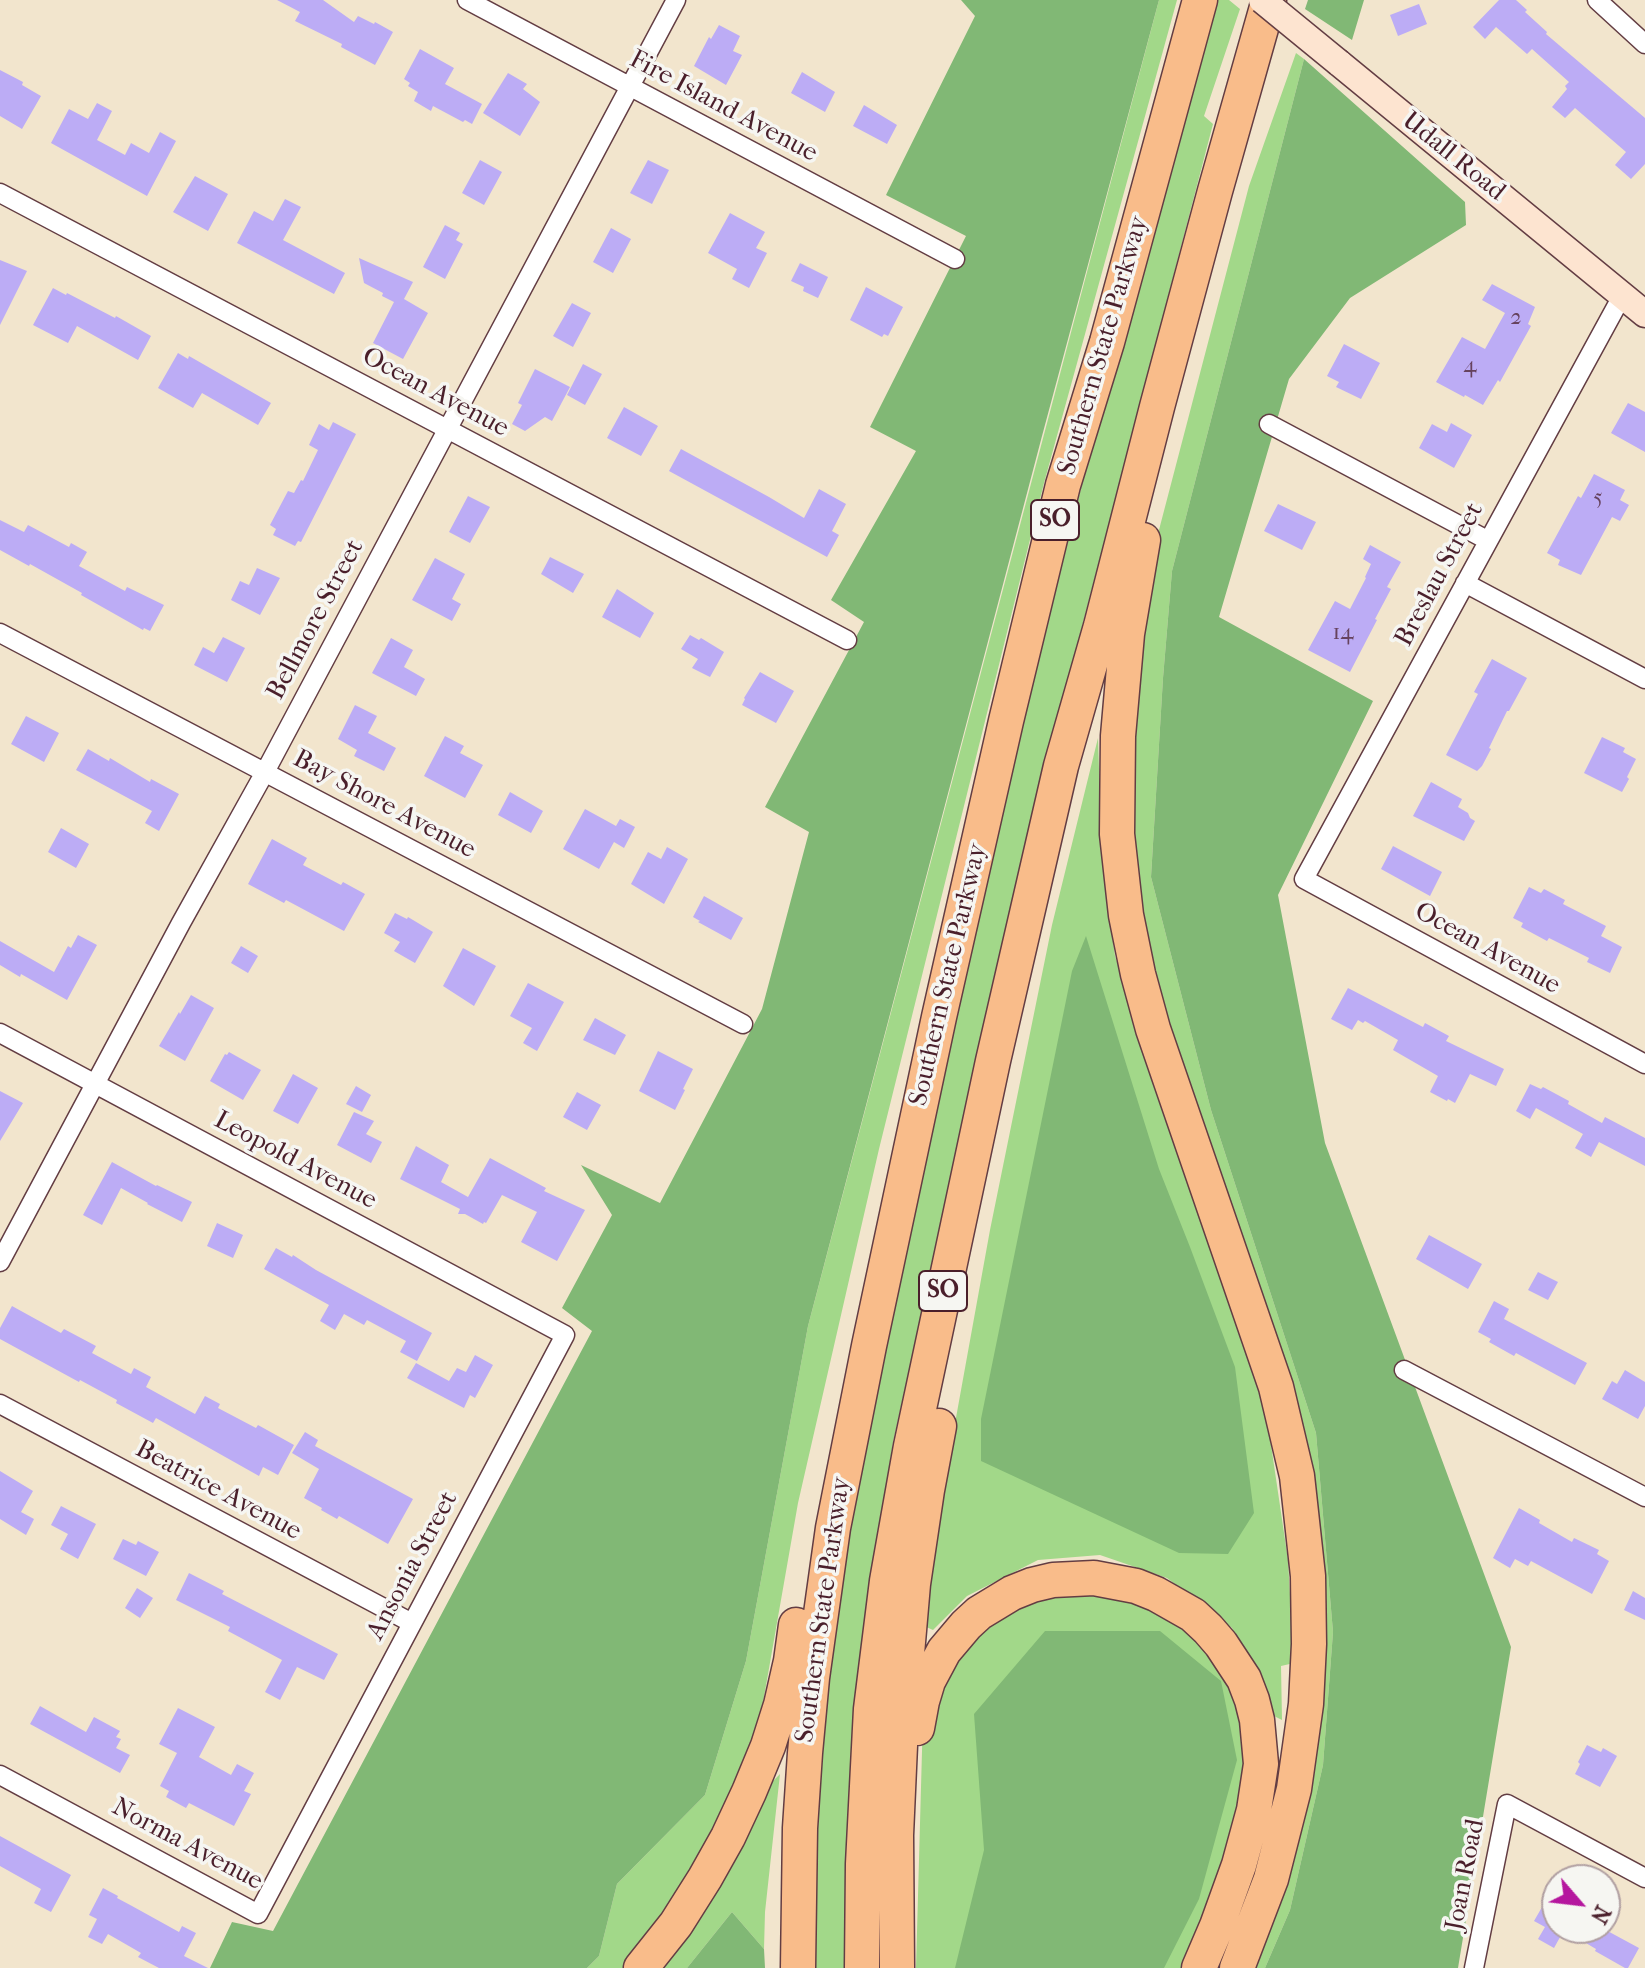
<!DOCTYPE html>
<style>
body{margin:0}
#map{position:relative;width:1645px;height:1968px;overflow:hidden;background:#f2e5cd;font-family:"IM FELL French Canon",serif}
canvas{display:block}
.north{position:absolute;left:1541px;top:1864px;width:80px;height:80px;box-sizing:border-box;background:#f6f6f2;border:2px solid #b1a0a2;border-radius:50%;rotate:118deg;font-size:22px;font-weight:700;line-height:32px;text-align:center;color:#4a1f2b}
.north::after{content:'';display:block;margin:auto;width:28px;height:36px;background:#b5179e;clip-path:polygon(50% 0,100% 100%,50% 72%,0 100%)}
</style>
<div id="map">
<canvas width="1645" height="1968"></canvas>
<div class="north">N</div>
</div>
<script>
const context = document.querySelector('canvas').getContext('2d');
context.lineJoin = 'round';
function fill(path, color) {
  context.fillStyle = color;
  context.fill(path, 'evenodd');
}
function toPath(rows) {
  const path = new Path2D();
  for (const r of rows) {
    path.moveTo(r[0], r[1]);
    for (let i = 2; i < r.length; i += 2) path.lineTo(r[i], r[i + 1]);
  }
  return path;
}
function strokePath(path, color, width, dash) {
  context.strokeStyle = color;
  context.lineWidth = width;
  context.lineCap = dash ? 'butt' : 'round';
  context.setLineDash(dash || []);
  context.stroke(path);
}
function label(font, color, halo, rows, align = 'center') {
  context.font = font + ' "IM FELL French Canon",serif';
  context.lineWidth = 7;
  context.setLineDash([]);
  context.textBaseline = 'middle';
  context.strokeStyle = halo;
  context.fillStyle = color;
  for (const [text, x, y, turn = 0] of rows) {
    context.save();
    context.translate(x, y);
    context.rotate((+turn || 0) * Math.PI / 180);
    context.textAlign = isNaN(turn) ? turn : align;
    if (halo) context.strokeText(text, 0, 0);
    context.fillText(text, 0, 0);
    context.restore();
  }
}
const green = toPath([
 [1159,0,1177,0,1044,483,879,1149,798,1503,758,1731,709,1854,628,1968,587,1968,599,1956,617,1884,705,1795,746,1661,808,1326],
 [1212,0,1229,0,1240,9,1204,116,1213,124,1031,822,893,1442,857,1679,846,1899,849,1968,811,1968,819,1730,863,1437,1000,815,1088,460],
 [1296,53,1304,59,1172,571,1163,678,1151,877,1211,1110,1316,1433,1333,1632,1323,1765,1290,1910,1265,1968,1244,1968,1278,1882,1309,1492,1131,931,1118,749,1143,591,1249,186],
 [1098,738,1102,860,1115,956,1222,1269,1266,1411,1288,1560,1294,1663,1281,1666,1282,1720,1272,1715,1232,1628,1167,1578,1100,1555,1038,1560,967,1596,933,1630,922,1625,923,1600,990,1230,1052,925],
 [1071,1583,1145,1598,1209,1645,1245,1718,1244,1804,1184,1968,916,1968,923,1715,940,1671,997,1609],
 [780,1774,765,1912,764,1949,732,1912,687,1968,663,1968,693,1922,771,1783]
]);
const forest = toPath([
 [961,0,1159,0,1042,436,808,1326,746,1661,705,1795,617,1884,599,1956,587,1968,210,1968,232,1922,273,1931,592,1331,562,1308,612,1215,581,1165,660,1203,762,1009,809,832,765,807,864,622,831,600,916,451,870,427,966,236,886,195,975,16],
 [1308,0,1364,0,1352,40,1305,9],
 [1304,59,1465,202,1466,225,1350,298,1289,379,1219,617,1373,701,1278,895,1325,1143,1511,1647,1458,1968,1265,1968,1290,1910,1323,1765,1333,1632,1316,1433,1211,1110,1151,877,1163,678,1172,571],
 [1086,936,1159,1169,1190,1247,1235,1367,1254,1513,1228,1554,1179,1553,981,1461,981,1419,1072,971],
 [1045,1631,1160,1631,1221,1681,1237,1760,1199,1899,1164,1968,955,1968,984,1850,974,1714],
 [732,1912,764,1949,765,1968,687,1968]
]);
const building = toPath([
 [277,0,323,0,354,22,358,16,374,24,375,22,393,32,375,65,341,47,342,44,295,21,300,12],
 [1499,0,1516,0,1527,10,1525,12,1547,32,1546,34,1645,118,1645,164,1631,179,1615,165,1626,152,1575,108,1565,118,1552,107,1567,89,1565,86,1569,82,1532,49,1527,54,1496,27,1485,39,1473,27],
 [1419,4,1427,24,1398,36,1390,15],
 [719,25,740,36,733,51,742,55,726,85,694,66,709,37,711,39],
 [420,49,454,68,445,84,482,104,472,124,465,120,463,122,433,106,431,111,414,101,418,92,408,86,410,83,404,79],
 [0,70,23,82,22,85,41,96,22,129,0,116],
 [802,72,835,92,825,112,791,93],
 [508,73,527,84,523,89,540,102,520,136,483,113],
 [97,103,112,111,97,140,125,155,131,143,149,153,160,132,176,141,147,196,51,143,69,109,88,119],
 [864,105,897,125,887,144,853,126],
 [480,160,502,172,484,205,462,193],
 [648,160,669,170,652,204,630,193],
 [195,176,228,194,208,231,173,212],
 [285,199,301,207,283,240,345,273,334,294,237,243,254,211,273,221],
 [730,213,765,232,756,248,767,253,749,288,732,279,737,269,708,253],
 [445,225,460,233,456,240,463,244,445,279,423,267],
 [611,228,631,239,613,273,593,262],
 [359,258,413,282,404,299,428,313,403,359,373,343,394,302,382,296,383,293,364,283],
 [0,260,27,271,0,325],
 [800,263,828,277,818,298,803,291,804,287,791,281],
 [1492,284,1535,307,1528,324,1531,326,1500,382,1498,380,1483,405,1465,395,1464,397,1436,382,1462,337,1485,349,1505,313,1482,300],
 [866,287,903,307,888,336,884,334,882,337,850,320],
 [53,288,66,295,67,293,115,318,116,316,151,336,138,360,77,326,68,343,33,325],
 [572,303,591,313,573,347,553,336],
 [1344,344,1380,363,1361,399,1336,387,1339,382,1327,376],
 [178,353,188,359,189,356,271,403,258,425,202,393,193,408,158,388],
 [583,364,602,374,585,405,567,395],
 [535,369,570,387,552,421,545,417,525,431,512,424,522,405,518,403],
 [1628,403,1645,412,1645,452,1611,433],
 [624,407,658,426,641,456,607,438],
 [333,422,356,434,301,542,298,541,295,546,273,535,276,529,270,525,288,491,294,493,301,480,303,481,318,450,309,445,319,424,329,430],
 [1451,423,1472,435,1454,468,1419,448,1432,424,1447,432],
 [681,449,769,497,804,518,819,489,846,504,832,531,839,535,827,557,669,471],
 [1594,474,1625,490,1620,500,1629,505,1620,521,1612,517,1581,575,1558,565,1560,560,1547,553,1578,496,1581,498],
 [468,496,490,507,470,543,449,532],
 [1278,504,1316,522,1302,550,1264,531],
 [0,520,24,532,28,525,69,547,71,543,87,552,79,566,125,591,127,587,164,605,150,631,144,628,143,630,81,595,82,593,30,564,29,566,0,550],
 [1370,545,1401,562,1387,587,1391,589,1375,619,1377,620,1350,672,1308,650,1335,601,1350,609,1366,578,1365,577,1371,564,1363,559],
 [550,557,584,574,573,593,541,574],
 [435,558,465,574,452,599,461,604,452,621,412,600],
 [257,568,280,578,260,615,231,600,240,581,249,585],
 [617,589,654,613,640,638,602,617],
 [690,635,699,640,701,638,724,652,710,677,692,668,698,659,681,649],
 [223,637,245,648,227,682,194,665,203,647,214,653],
 [391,638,413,650,404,667,425,679,416,696,372,673],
 [1492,659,1527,678,1509,711,1507,711,1489,748,1491,749,1482,766,1477,771,1446,755,1478,694,1474,692],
 [760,672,794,691,776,723,742,705,745,699,744,698],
 [355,705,377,716,368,733,396,748,384,771,354,756,357,750,338,739],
 [26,716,59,733,44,762,11,744],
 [445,736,464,746,460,753,483,765,465,798,424,776],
 [1602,737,1625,748,1623,752,1636,759,1627,777,1629,779,1622,792,1584,773],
 [88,749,109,761,110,758,150,782,151,779,179,794,159,831,145,823,152,811,76,770],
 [1431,782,1462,799,1458,807,1468,813,1470,818,1475,821,1464,841,1413,816],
 [510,792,543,811,531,833,498,815],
 [585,809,616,826,620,819,635,827,624,848,614,842,599,869,563,849],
 [61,828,89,844,76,868,48,852],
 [272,839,307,858,303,865,341,885,343,882,365,894,344,931,286,900,284,903,248,884],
 [1393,846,1442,872,1430,896,1381,869],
 [667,847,688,859,664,904,631,884,648,852,661,859],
 [1529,887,1541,893,1544,889,1565,900,1563,904,1606,926,1601,936,1622,947,1610,973,1587,962,1589,958,1549,938,1547,941,1521,927,1523,923,1513,918],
 [704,896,743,918,731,940,698,922,700,921,693,917],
 [395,913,407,919,408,917,433,932,415,963,394,951,400,942,384,933],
 [78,935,97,945,67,1000,21,974,20,977,0,965,0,941,54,972,68,946,71,948],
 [241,946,258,956,248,973,231,963],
 [463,948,496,966,474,1006,443,986],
 [528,983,564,1002,537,1051,523,1043,532,1028,510,1016],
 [1348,988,1423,1027,1425,1023,1449,1036,1446,1041,1504,1069,1496,1086,1470,1074,1455,1103,1448,1099,1447,1101,1430,1092,1438,1076,1393,1050,1398,1040,1365,1021,1363,1023,1358,1020,1352,1030,1331,1019],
 [191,995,214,1008,185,1061,159,1046,179,1012,180,1014],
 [595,1018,626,1035,615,1055,583,1040],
 [658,1051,693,1069,683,1089,685,1090,675,1110,639,1091],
 [229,1052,261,1070,243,1100,210,1081,225,1054,227,1055],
 [293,1074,318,1088,298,1124,273,1111],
 [1530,1084,1541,1089,1543,1087,1569,1101,1568,1104,1602,1123,1605,1117,1645,1138,1645,1166,1599,1142,1591,1157,1575,1148,1583,1134,1536,1108,1530,1119,1516,1111],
 [356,1086,371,1095,362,1112,346,1104],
 [0,1091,23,1103,0,1141],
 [577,1092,601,1105,587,1130,563,1117],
 [354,1112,374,1121,366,1134,382,1142,371,1163,337,1145],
 [416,1146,449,1165,441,1182,468,1197,490,1158,546,1188,544,1191,585,1210,557,1261,521,1242,537,1212,502,1195,486,1223,484,1222,483,1224,465,1214,458,1214,460,1209,400,1179],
 [112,1162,156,1186,157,1185,192,1202,182,1222,147,1204,148,1203,121,1188,102,1225,83,1215],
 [217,1223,243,1235,233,1258,207,1246],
 [1429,1235,1482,1264,1468,1289,1416,1259],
 [276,1248,292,1257,293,1255,316,1270,432,1333,417,1361,400,1352,406,1341,367,1320,364,1325,344,1314,335,1330,320,1321,329,1305,264,1269],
 [1538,1272,1558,1282,1548,1300,1528,1290],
 [1494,1301,1509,1309,1504,1319,1587,1363,1575,1385,1516,1353,1514,1356,1489,1342,1491,1339,1478,1332],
 [12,1306,61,1333,64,1329,96,1346,92,1353,131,1374,134,1368,151,1377,146,1387,195,1414,205,1396,220,1404,218,1408,256,1428,258,1425,294,1445,278,1475,263,1467,259,1476,156,1418,153,1423,116,1403,117,1400,80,1380,79,1382,0,1339,0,1328],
 [475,1355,493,1365,475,1398,470,1395,464,1408,407,1378,416,1363,449,1381,457,1368,466,1372],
 [1625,1370,1645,1382,1645,1406,1638,1419,1602,1399,1612,1381,1617,1384],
 [305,1432,318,1440,315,1446,413,1499,388,1544,339,1516,337,1519,321,1510,322,1508,304,1498,319,1469,292,1453],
 [0,1471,33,1491,21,1512,34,1519,26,1535,0,1519],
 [61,1506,96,1524,78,1559,60,1549,68,1534,51,1525],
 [1519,1508,1540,1520,1539,1523,1572,1542,1574,1538,1599,1550,1597,1554,1609,1561,1592,1594,1531,1561,1528,1566,1515,1559,1510,1568,1493,1558],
 [123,1539,136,1545,138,1541,159,1552,146,1576,113,1559],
 [189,1573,224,1591,222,1594,338,1654,324,1680,297,1667,280,1700,265,1692,282,1660,228,1631,230,1627,176,1600],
 [137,1588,153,1598,140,1618,125,1608],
 [1633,1591,1645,1598,1645,1620,1624,1610],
 [40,1706,86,1732,94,1717,120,1731,116,1737,121,1739,116,1748,130,1755,120,1773,30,1724],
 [178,1708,215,1727,199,1757,231,1775,237,1764,254,1773,244,1791,251,1794,234,1826,189,1803,186,1808,166,1797,169,1791,160,1786,177,1753,159,1744],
 [1587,1745,1601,1752,1603,1748,1617,1756,1600,1787,1575,1774,1580,1764,1578,1762],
 [0,1836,71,1875,51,1912,34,1903,41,1889,0,1866],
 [1557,1881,1557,1928,1602,1928,1639,1948,1628,1968,1625,1968,1595,1951,1596,1949,1564,1930,1554,1948,1538,1939,1545,1927,1534,1921],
 [103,1888,118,1896,117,1898,132,1906,179,1932,182,1926,196,1933,184,1956,208,1968,159,1968,138,1957,141,1953,108,1934,102,1944,88,1937,97,1919,89,1915]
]);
const street = toPath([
 [467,0,955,259],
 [1597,0,1645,44],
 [0,193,847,640],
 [1622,296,1304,879,1645,1064],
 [1269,424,1487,540],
 [1465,583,1645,679],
 [0,633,743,1024],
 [0,1033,565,1335,258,1914,0,1775],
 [0,1262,181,923,265,772,676,0],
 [1404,1370,1645,1497],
 [0,1404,412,1623],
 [1474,1968,1507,1804,1645,1878]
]);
const secondary = toPath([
 [1339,63,1645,314]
]);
const highway = toPath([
 [1143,540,1127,634,1118,736,1117,834,1126,915,1138,974,1153,1029,1276,1387,1297,1476,1308,1576,1309,1644,1306,1704,1294,1789,1271,1879,1237,1968],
 [917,1728,922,1701,928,1681,944,1651,966,1625,979,1613,1012,1593,1032,1585,1053,1580,1094,1578,1136,1586,1156,1594,1193,1615,1208,1629,1221,1644,1244,1679,1252,1700,1257,1720,1261,1764,1254,1810,1239,1865,1217,1926,1199,1968],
 [641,1968,676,1924,705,1878,728,1837,749,1792,768,1746,781,1705,791,1661,796,1625],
 [798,1968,800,1828,805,1753,812,1678,833,1528,869,1346,939,1017,1006,721,1063,485,1107,342,1200,0],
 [862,1968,863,1864,871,1709,887,1581,911,1446,993,1061,1061,766,1101,626,1157,407,1215,191,1269,0],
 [897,1968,896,1835,901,1723,913,1584,927,1490,939,1426]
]);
const secondaryBridge = toPath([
 [1262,0,1339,63]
]);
const numberNames = [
 ["2",1516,319],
 ["4",1470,367],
 ["5",1598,499],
 ["14",1343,634]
];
const shields = [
 [1055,520,48],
 [943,1291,48]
];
const shieldNames = [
 ["SO",1055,520],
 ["SO",943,1291]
];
const streetNames = [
 ["Fire Island Avenue",723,107,28],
 ["Udall Road",1453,157,39],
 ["Southern State Parkway",1104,346,-74],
 ["Ocean Avenue",435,393,28],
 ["Breslau Street",1440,575,-62],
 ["Bellmore Street",316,620,-62],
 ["Bay Shore Avenue",384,805,28],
 ["Ocean Avenue",1487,949,29],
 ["Southern State Parkway",949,975,-77],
 ["Leopold Avenue",295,1161,28],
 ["Beatrice Avenue",218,1491,28],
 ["Ansonia Street",413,1566,-62],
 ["Southern State Parkway",824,1610,-82],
 ["Norma Avenue",187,1845,28],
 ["Joan Road",1466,1875,-79]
];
fill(green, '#a2d889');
fill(forest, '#81b875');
fill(building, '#bcacf5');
strokePath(street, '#633d43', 21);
strokePath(secondary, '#633d43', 29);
strokePath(highway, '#633d43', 37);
strokePath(street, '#fff', 18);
strokePath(secondary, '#fde4d0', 26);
strokePath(highway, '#f9bc8a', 34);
strokePath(secondaryBridge, '#633d43', 29, []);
strokePath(secondaryBridge, '#fde4d0', 26);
label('22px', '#66425e', null, numberNames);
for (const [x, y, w] of shields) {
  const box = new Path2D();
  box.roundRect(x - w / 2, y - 20, w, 40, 6);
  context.fillStyle = '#f6f6f2';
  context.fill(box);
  strokePath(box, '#4a1f2b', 2);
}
label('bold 24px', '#4a1f2b', null, shieldNames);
label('26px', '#4a1f2b', '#f6f6f2', streetNames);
</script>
